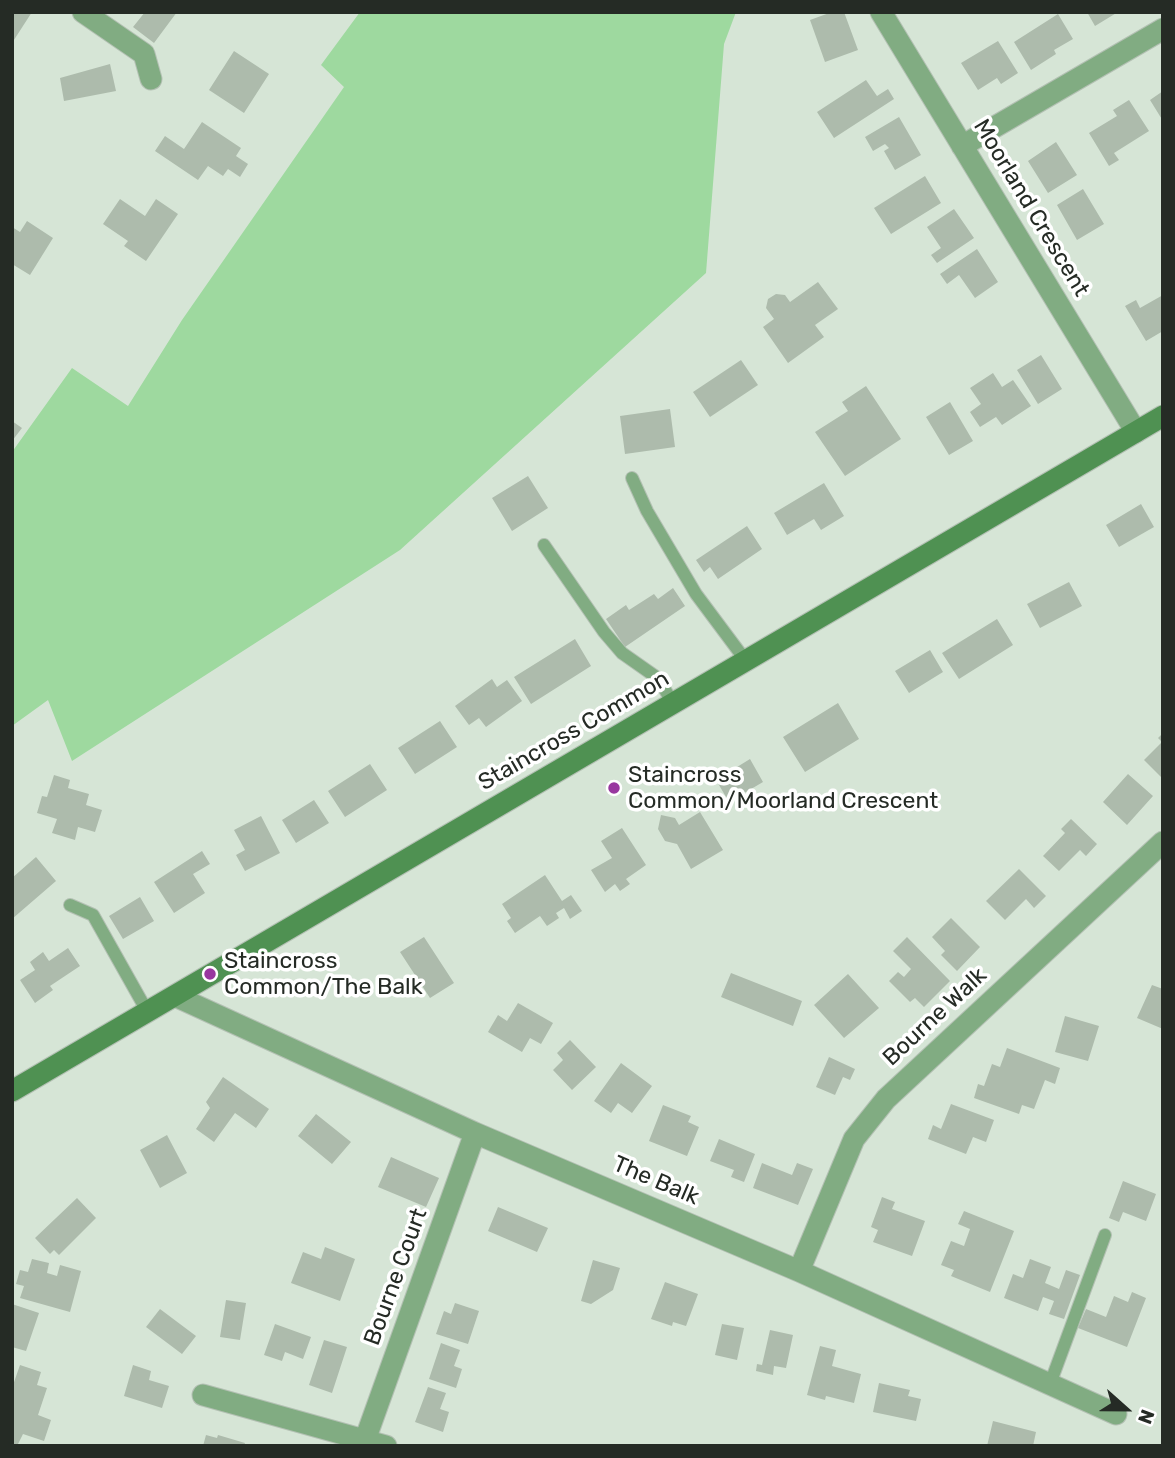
<!DOCTYPE html>
<style>
body{margin:0}
#map{position:relative;width:1175px;height:1458px;overflow:hidden;background:#d6e5d6;font-family:Rubik,sans-serif}
canvas{display:block}
.frame{position:absolute;inset:0;border:14px solid #252b25;pointer-events:none}
.north{position:absolute;left:1091px;top:1374px;width:70px;height:70px;-webkit-text-stroke:5px #fff;paint-order:stroke;rotate:111deg;font-size:19px;font-weight:700;line-height:28px;text-align:center;color:#252b25}
.north::after{content:'';display:block;margin:auto;width:24px;height:32px;background:#252b25;clip-path:polygon(50% 0,100% 100%,50% 72%,0 100%)}
</style>
<div id="map">
<canvas width="1175" height="1458"></canvas>
<div class="frame"></div>
<div class="north">N</div>
</div>
<script>
const context = document.querySelector('canvas').getContext('2d');
context.lineJoin = 'round';
function fill(path, color) {
  context.fillStyle = color;
  context.fill(path, 'evenodd');
}
function toPath(rows) {
  const path = new Path2D();
  for (const r of rows) {
    path.moveTo(r[0], r[1]);
    for (let i = 2; i < r.length; i += 2) path.lineTo(r[i], r[i + 1]);
  }
  return path;
}
function strokePath(path, color, width, dash) {
  context.strokeStyle = color;
  context.lineWidth = width;
  context.lineCap = dash ? 'butt' : 'round';
  context.setLineDash(dash || []);
  context.stroke(path);
}
function label(font, color, halo, rows, align = 'center') {
  context.font = font + ' Rubik,sans-serif';
  context.lineWidth = 7;
  context.setLineDash([]);
  context.textBaseline = 'middle';
  context.strokeStyle = halo;
  context.fillStyle = color;
  for (const [text, x, y, turn = 0] of rows) {
    context.save();
    context.translate(x, y);
    context.rotate((+turn || 0) * Math.PI / 180);
    context.textAlign = isNaN(turn) ? turn : align;
    if (halo) context.strokeText(text, 0, 0);
    context.fillText(text, 0, 0);
    context.restore();
  }
}
const green = toPath([
 [360,12,736,12,724,44,706,273,400,550,72,761,48,700,12,726,12,452,72,368,128,406,182,320,344,87,321,65]
]);
const building = toPath([
 [12,12,32,12,12,43],
 [145,12,177,12,154,43,133,27],
 [832,12,844,12,858,50,825,62,810,20],
 [1087,12,1118,12,1095,26],
 [1058,14,1073,39,1054,50,1056,54,1031,70,1014,42],
 [998,41,1018,73,1001,84,997,78,978,90,961,63],
 [234,51,269,74,244,113,209,90],
 [110,64,116,91,64,101,60,78],
 [866,80,877,96,888,89,894,99,834,138,817,112],
 [1163,91,1163,121,1150,100],
 [1129,100,1149,131,1114,153,1119,160,1109,166,1089,133,1117,116,1113,110],
 [899,117,921,155,895,170,884,151,889,148,885,144,873,151,865,137],
 [202,122,241,148,236,156,248,164,240,177,228,169,223,176,208,166,198,180,155,151,165,136,184,149],
 [1056,142,1077,175,1048,193,1028,161],
 [925,176,941,203,891,234,874,208],
 [1083,189,1104,224,1077,240,1057,205],
 [120,199,145,216,156,199,178,214,146,261,124,246,128,241,103,224],
 [954,209,974,238,937,263,931,255,941,248,927,227],
 [27,221,53,238,30,275,12,264,12,227,20,232],
 [977,249,998,282,975,298,959,275,947,284,940,274],
 [818,282,838,309,815,325,824,337,788,363,763,327,774,319,766,308,768,299,776,294,785,295,790,302],
 [1163,295,1163,331,1146,341,1125,306,1136,300,1140,308],
 [1041,355,1062,389,1038,404,1017,370],
 [741,360,758,385,710,417,693,392],
 [993,373,1002,387,1013,380,1031,406,1002,425,996,417,980,427,970,412,981,404,970,388],
 [866,386,901,439,845,476,815,432,848,411,842,402],
 [950,402,973,441,949,455,926,417],
 [670,409,675,447,625,454,620,416],
 [12,421,22,428,12,441],
 [528,476,548,508,512,531,492,498],
 [824,483,844,516,821,530,814,519,787,535,774,513],
 [1141,504,1154,527,1119,547,1106,525],
 [747,526,762,549,718,579,710,567,704,572,696,560],
 [1069,582,1082,606,1040,628,1027,604],
 [673,588,685,606,625,647,606,619,626,605,629,610,654,594,658,599],
 [997,619,1013,645,959,679,942,653],
 [575,639,591,666,531,704,514,677],
 [930,650,943,672,909,693,895,671],
 [492,679,497,687,507,680,522,701,486,727,479,718,469,725,455,706],
 [838,703,859,739,805,772,783,737],
 [440,721,457,747,415,774,398,748],
 [1163,733,1163,775,1161,777,1144,760,1162,742,1158,738],
 [750,759,763,782,729,802,716,780],
 [370,764,387,790,345,817,328,791],
 [1128,774,1153,796,1127,825,1103,802],
 [54,775,70,780,68,788,89,794,86,805,102,810,95,832,78,827,75,840,52,833,57,819,37,813,42,796,47,797],
 [314,800,329,823,296,843,282,820],
 [700,812,723,850,691,869,677,844,665,841,658,829,661,815,675,818,679,825],
 [261,816,280,853,245,871,236,855,245,850,234,830],
 [1071,819,1097,844,1086,856,1080,850,1059,871,1043,856,1065,833,1061,829],
 [622,828,646,865,626,879,630,884,620,891,615,884,605,892,591,870,612,858,601,841],
 [202,851,210,864,193,874,205,893,174,913,154,882],
 [36,857,56,881,12,919,12,878],
 [1019,869,1046,896,1034,908,1026,899,1005,920,986,901],
 [545,875,562,901,571,895,582,911,570,919,564,908,556,913,559,918,547,926,540,916,515,933,507,921,511,918,502,904],
 [140,897,154,921,123,939,109,916],
 [951,918,980,947,957,971,941,955,945,951,932,937],
 [424,937,454,983,430,998,400,952],
 [907,937,950,981,924,1007,915,998,910,1002,889,981,898,972,904,977,911,969,893,951],
 [68,948,80,966,50,986,53,990,35,1003,20,980,35,970,30,962,43,952,49,961],
 [731,973,802,1001,793,1026,721,997],
 [848,974,879,1008,844,1038,814,1005],
 [1152,985,1163,989,1163,1029,1137,1018],
 [518,1003,553,1023,541,1044,530,1038,522,1052,488,1032,498,1015,507,1021],
 [1065,1016,1099,1026,1088,1061,1055,1052],
 [570,1040,596,1067,572,1090,553,1070,563,1060,557,1053],
 [1007,1048,1060,1068,1055,1084,1045,1080,1034,1109,1022,1105,1019,1114,974,1098,978,1084,984,1086,992,1064,1000,1067],
 [829,1057,855,1069,850,1080,843,1077,835,1095,816,1087],
 [621,1063,652,1086,632,1113,618,1103,611,1113,594,1101],
 [223,1077,269,1109,256,1128,235,1113,214,1142,196,1129,210,1108,206,1102],
 [951,1104,994,1120,986,1142,973,1137,966,1154,928,1139,933,1125,941,1129],
 [663,1105,691,1116,688,1122,699,1127,687,1156,649,1141],
 [316,1114,351,1142,332,1164,298,1136],
 [167,1135,187,1173,160,1188,140,1150],
 [719,1139,755,1154,744,1182,731,1177,734,1170,710,1161],
 [391,1157,439,1178,426,1207,378,1187],
 [762,1163,792,1175,797,1163,813,1169,798,1205,753,1188],
 [1123,1181,1156,1194,1146,1221,1123,1212,1119,1222,1109,1218],
 [882,1197,895,1202,892,1209,925,1221,912,1256,873,1242,878,1230,871,1227],
 [77,1198,96,1218,59,1255,54,1250,50,1254,35,1238],
 [498,1207,548,1228,537,1252,488,1231],
 [964,1211,1014,1231,990,1292,951,1276,954,1270,941,1265,951,1241,964,1246,970,1229,958,1224],
 [325,1247,355,1259,340,1301,291,1283,303,1252,321,1259],
 [32,1259,49,1263,47,1273,57,1276,60,1265,81,1271,70,1312,20,1298,24,1286,16,1284,20,1270,28,1272],
 [1030,1259,1051,1267,1045,1283,1059,1289,1066,1270,1080,1275,1064,1319,1049,1314,1054,1301,1043,1297,1038,1311,1004,1298,1013,1274,1023,1278],
 [593,1260,620,1268,613,1290,591,1304,581,1301],
 [665,1282,698,1294,686,1326,673,1322,672,1326,651,1319],
 [1132,1292,1146,1298,1127,1347,1078,1328,1086,1309,1106,1317,1114,1296,1128,1302],
 [226,1300,246,1303,240,1340,220,1337],
 [455,1303,479,1311,468,1344,436,1334,444,1311,451,1314],
 [12,1304,39,1313,26,1351,12,1347],
 [160,1309,196,1336,182,1354,146,1327],
 [275,1324,311,1337,303,1359,285,1352,282,1361,264,1355],
 [722,1324,744,1328,737,1360,715,1355],
 [770,1330,793,1335,786,1368,774,1366,773,1375,756,1371,757,1364,762,1365],
 [324,1340,347,1347,332,1393,309,1385],
 [441,1343,460,1350,454,1366,462,1369,456,1388,429,1379],
 [820,1346,836,1350,832,1366,861,1374,854,1403,826,1396,825,1400,807,1395],
 [20,1365,41,1372,37,1385,47,1388,38,1415,51,1420,44,1441,23,1434,17,1446,12,1444,12,1388],
 [133,1365,151,1371,149,1380,169,1386,162,1408,124,1396],
 [879,1383,910,1390,908,1396,921,1399,916,1421,873,1412],
 [428,1387,446,1393,440,1409,449,1412,443,1432,415,1422],
 [993,1421,1036,1432,1033,1446,987,1446],
 [206,1435,217,1438,218,1435,245,1443,244,1446,203,1446]
]);
const lane = toPath([
 [632,478,647,511,696,594,746,661],
 [544,545,604,632,622,653,659,679,673,704],
 [70,905,93,915,147,1011],
 [1050,1384,1105,1235]
]);
const street = toPath([
 [83,12,144,54,151,79],
 [881,12,1136,432],
 [962,146,1163,29],
 [175,996,475,1133,799,1271,1116,1414],
 [799,1271,854,1139,886,1099,1163,842],
 [203,1395,386,1446],
 [365,1440,475,1133]
]);
const secondary = toPath([
 [12,1091,1163,416]
]);
const markers = [
 [614,788,7,"#98379f"],
 [210,974,7,"#98379f"]
];
const streetNames = [
 ["Moorland Crescent",1031,208,59],
 ["Staincross Common",574,731,-30],
 ["Bourne Walk",935,1017,-43],
 ["The Balk",656,1181,23],
 ["Bourne Court",396,1277,-70]
];
const poiNames = [
 ["Staincross",628,775],
 ["Common/Moorland Crescent",628,801],
 ["Staincross",224,961],
 ["Common/The Balk",224,987]
];
fill(green, '#9ed99f');
fill(building, '#adbbac');
strokePath(lane, '#b3c0b3', 14);
strokePath(street, '#b3c0b3', 23);
strokePath(secondary, '#b3c0b3', 23);
strokePath(lane, '#81ac82', 12);
strokePath(street, '#81ac82', 21);
strokePath(secondary, '#4f9152', 21);
for (const [x, y, r, color] of markers) {
  const dot = new Path2D();
  dot.arc(x, y, r, 0, 2 * Math.PI);
  context.fillStyle = color;
  context.fill(dot);
  strokePath(dot, '#fff', 2.5);
}
label('23px', '#252b25', '#fff', streetNames);
label('23px', '#252b25', '#fff', poiNames, 'left');
</script>
